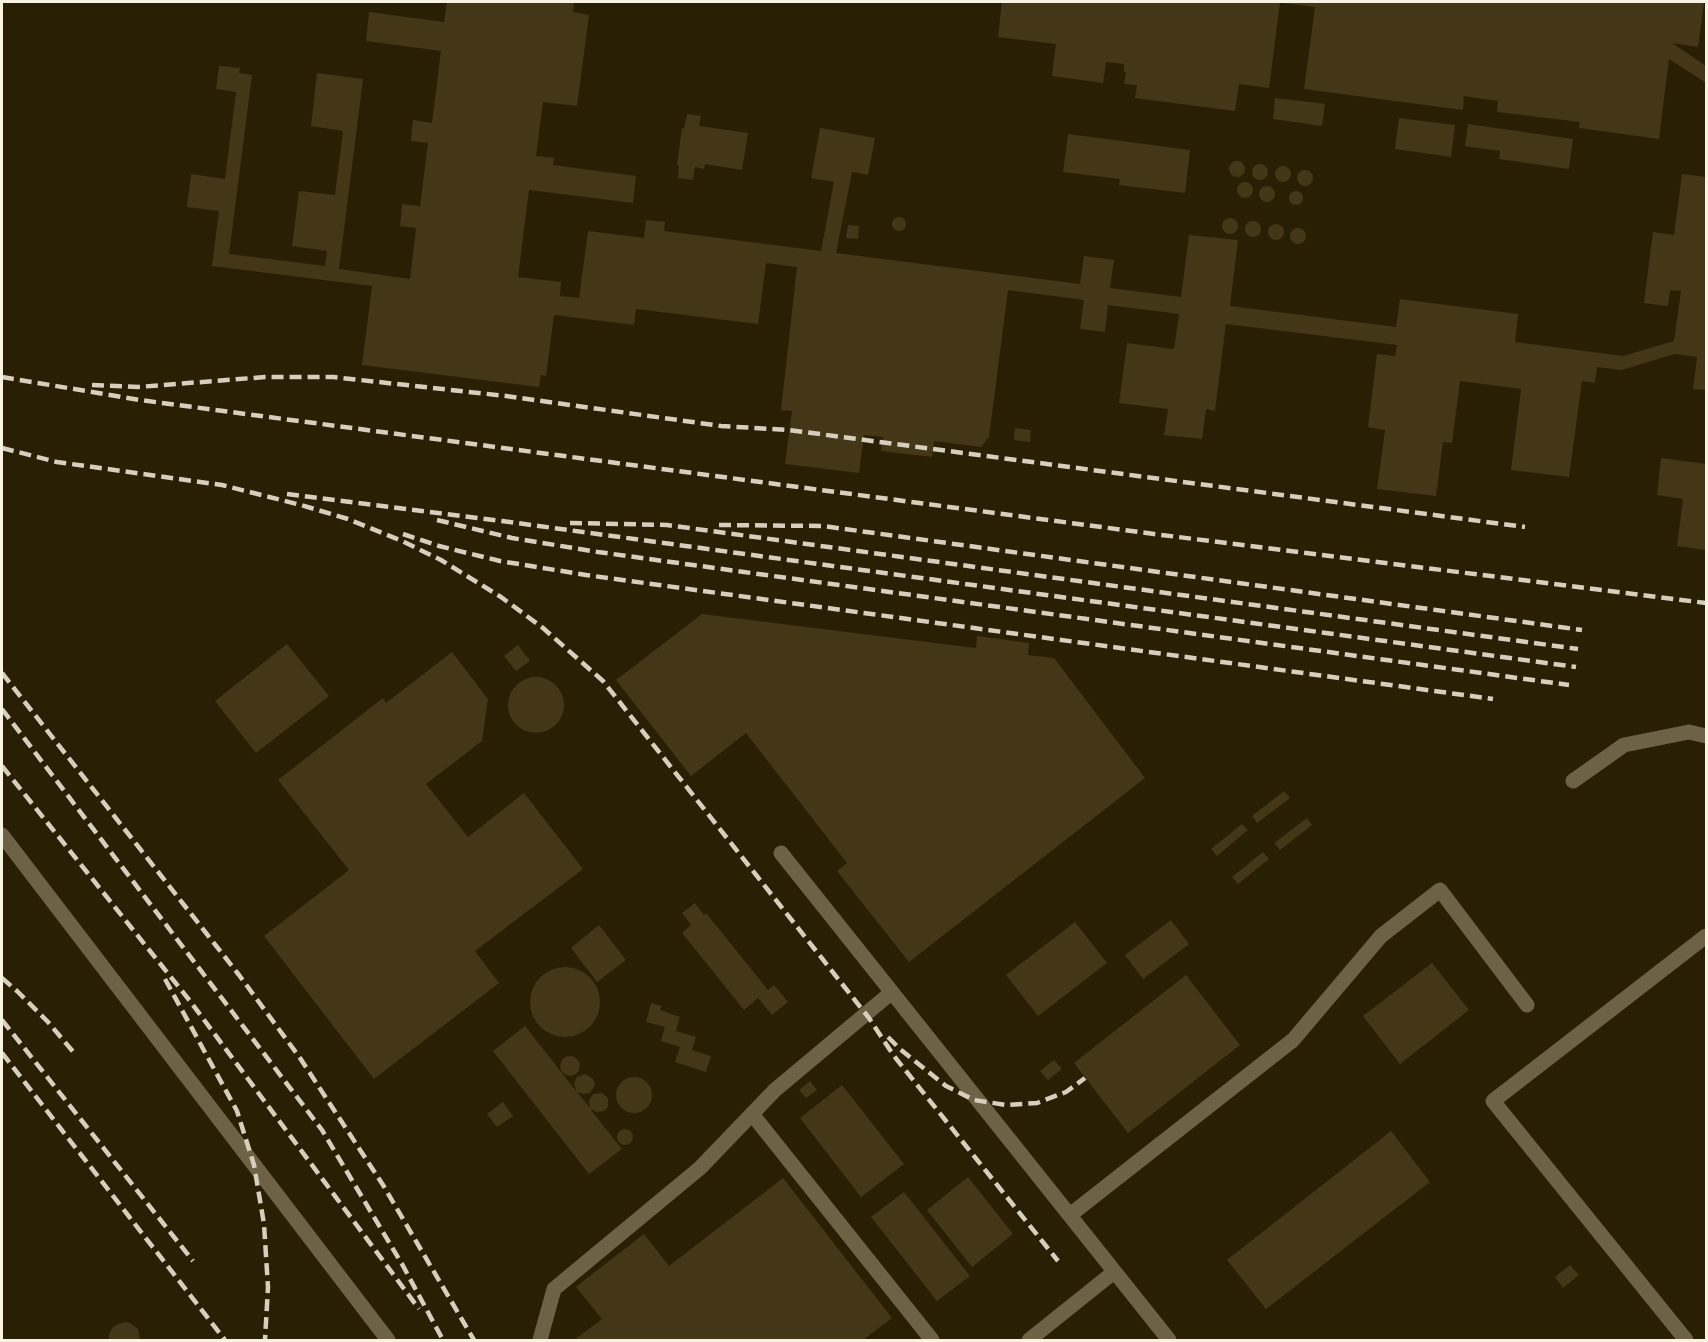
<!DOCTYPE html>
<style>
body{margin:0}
#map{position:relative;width:1708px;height:1342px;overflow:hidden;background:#291f05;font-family:"Noto Sans",sans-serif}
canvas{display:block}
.frame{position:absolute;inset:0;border:3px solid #f8f2e2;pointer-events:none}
</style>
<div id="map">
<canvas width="1708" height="1342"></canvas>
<div class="frame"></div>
</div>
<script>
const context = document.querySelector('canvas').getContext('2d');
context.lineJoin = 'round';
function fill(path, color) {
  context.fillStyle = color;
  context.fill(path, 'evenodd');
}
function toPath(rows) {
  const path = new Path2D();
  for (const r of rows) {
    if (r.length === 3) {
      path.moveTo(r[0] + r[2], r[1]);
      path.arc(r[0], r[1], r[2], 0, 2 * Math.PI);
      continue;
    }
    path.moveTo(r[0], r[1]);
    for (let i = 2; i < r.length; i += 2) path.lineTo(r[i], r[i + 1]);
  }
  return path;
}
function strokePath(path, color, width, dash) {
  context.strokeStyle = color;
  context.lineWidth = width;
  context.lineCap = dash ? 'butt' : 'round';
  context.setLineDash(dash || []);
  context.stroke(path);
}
const building = toPath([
 [447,2,574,2,573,12,589,15,577,106,543,102,536,156,554,158,553,165,636,176,633,203,529,190,518,277,561,282,560,296,579,298,588,231,644,238,646,220,665,222,664,231,821,251,834,182,811,178,820,128,875,138,868,175,852,172,836,253,1080,284,1084,256,1114,260,1110,288,1181,297,1189,235,1238,240,1230,306,1396,327,1400,299,1518,314,1515,342,1623,356,1674,341,1681,291,1670,290,1668,306,1644,303,1653,232,1674,235,1682,174,1706,177,1706,390,1693,389,1697,357,1674,354,1622,370,1597,367,1595,383,1582,381,1569,477,1511,470,1521,389,1460,381,1452,443,1443,442,1436,496,1377,489,1385,430,1368,427,1377,354,1395,356,1397,345,1226,324,1215,411,1206,409,1202,439,1164,435,1168,409,1119,403,1127,343,1174,349,1179,314,1108,305,1105,332,1080,329,1084,300,1008,290,989,437,981,447,934,441,932,457,881,451,883,437,864,435,859,473,785,464,792,411,781,410,797,267,766,263,758,324,636,309,634,325,554,315,546,376,541,375,539,387,362,365,372,286,212,266,219,211,187,207,191,174,225,179,236,92,216,89,219,66,240,68,239,73,252,75,229,254,325,266,327,251,292,246,299,191,335,195,343,131,311,126,317,73,363,79,339,269,410,279,416,228,400,226,402,204,420,206,428,143,411,141,413,120,432,123,441,51,366,41,369,12,444,22],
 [1002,2,1280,2,1269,88,1239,84,1235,111,1135,98,1137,85,1124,84,1126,72,1124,72,1124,64,1106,62,1103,83,1052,76,1056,44,998,37],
 [1284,2,1704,2,1698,47,1672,43,1706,66,1706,83,1669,59,1659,139,1579,128,1580,122,1497,112,1498,101,1476,98,1464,96,1463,110,1304,89,1315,7,1284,3],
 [1275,98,1325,104,1322,126,1273,119],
 [687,114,701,116,699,126,748,133,742,170,705,164,704,169,695,167,693,180,678,178,679,165,677,165,682,128,684,129],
 [1399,118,1455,125,1451,157,1395,149],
 [1468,124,1573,139,1569,169,1499,159,1500,151,1465,146],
 [1068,134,1190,150,1185,193,1119,185,1120,179,1063,172],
 [1237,169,8],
 [1260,172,8],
 [1283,174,8],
 [1305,178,8],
 [1245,190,8],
 [1267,194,8],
 [1296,198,7],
 [899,224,7],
 [1230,226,8],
 [1253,229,8],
 [1276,232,8],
 [848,225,859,226,858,239,846,238],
 [1298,236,8],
 [1015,428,1031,430,1030,442,1014,440],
 [1661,458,1706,464,1706,550,1677,546,1683,499,1657,495],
 [702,614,976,648,977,636,1029,643,1028,655,1054,658,1145,778,909,962,837,871,847,863,746,733,691,776,616,680],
 [287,644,329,696,256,753,215,701],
 [518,645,530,661,516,671,504,656],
 [452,652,488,699,482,741,426,784,468,837,524,793,583,869,475,951,499,983,374,1079,264,936,349,870,278,780,383,698,386,703],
 [536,705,28],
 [1284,791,1290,798,1257,823,1252,816],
 [1307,818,1312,825,1280,850,1274,843],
 [1242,824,1248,830,1217,856,1211,849],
 [1263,852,1269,859,1238,884,1232,877],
 [695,903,704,915,706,913,768,990,774,985,788,1002,772,1015,758,998,744,1010,682,933,691,925,682,913],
 [1171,920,1189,944,1143,979,1125,955],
 [1075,922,1107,963,1038,1016,1006,975],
 [599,925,626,960,597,982,571,948],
 [1432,963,1469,1010,1400,1064,1363,1016],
 [565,1002,35],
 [1186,975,1240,1045,1128,1133,1074,1063],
 [651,1003,662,1006,660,1010,680,1017,676,1031,696,1037,692,1050,711,1056,706,1072,675,1062,680,1047,661,1041,665,1027,646,1022],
 [525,1026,576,1091,574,1083,577,1077,585,1074,593,1079,595,1084,594,1087,590,1093,583,1094,577,1092,590,1108,589,1100,593,1094,602,1093,608,1098,608,1107,604,1111,597,1112,590,1109,622,1149,589,1174,493,1051],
 [570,1066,10],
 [1054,1060,1062,1069,1048,1080,1040,1071],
 [634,1095,18],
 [810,1081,817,1090,806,1098,799,1090],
 [842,1085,904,1164,861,1197,800,1118],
 [503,1102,513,1116,497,1127,487,1114],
 [625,1137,8],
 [1391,1131,1430,1182,1266,1309,1227,1260],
 [968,1177,1013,1234,972,1267,927,1210],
 [783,1178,892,1318,863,1340,574,1340,602,1319,576,1287,578,1285,644,1234,669,1266],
 [904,1192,970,1276,937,1301,871,1217],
 [1570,1265,1579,1275,1563,1288,1555,1277],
 [126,1322,130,1323,138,1329,140,1340,109,1340,109,1335,112,1328,118,1324]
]);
const service = toPath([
 [1573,781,1624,745,1689,732,1706,736],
 [2,835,388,1340],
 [781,853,1169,1340],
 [752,1114,932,1340],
 [1070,1215,1293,1040,1381,936,1440,890,1527,1005],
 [540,1340,554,1289,700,1168,775,1090,892,992],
 [1029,1340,1114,1272],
 [1686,1340,1493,1101,1706,936]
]);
const rail = toPath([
 [2,377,140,400,1154,534,1706,603],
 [92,385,138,387,265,377,333,377,506,396,721,426,789,430,1525,527],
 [2,448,57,462,222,485,301,505,348,519,402,541,441,560,501,597,543,628,603,681,869,1018,894,1056,1058,1261],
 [287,494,502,521,1576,667],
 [437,520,512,538,598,552,1569,685],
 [570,523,667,525,1578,649],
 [719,525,823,526,1582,630],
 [403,534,439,546,500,561,586,575,1493,699],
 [2,673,239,975,300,1058,383,1185,474,1340],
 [2,709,322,1130,402,1264,443,1340],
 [2,766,190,1001,419,1309],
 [2,978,17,991,48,1022,75,1054],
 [165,979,237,1111,254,1165,264,1224,268,1287,265,1340],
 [2,1020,193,1261],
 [888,1037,900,1049,946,1086,974,1100,1006,1105,1037,1103,1066,1092,1085,1078],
 [2,1053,225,1340]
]);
fill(building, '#443717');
strokePath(service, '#6d6146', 15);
strokePath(rail, '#d6cfbe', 4.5, [12, 6]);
</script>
